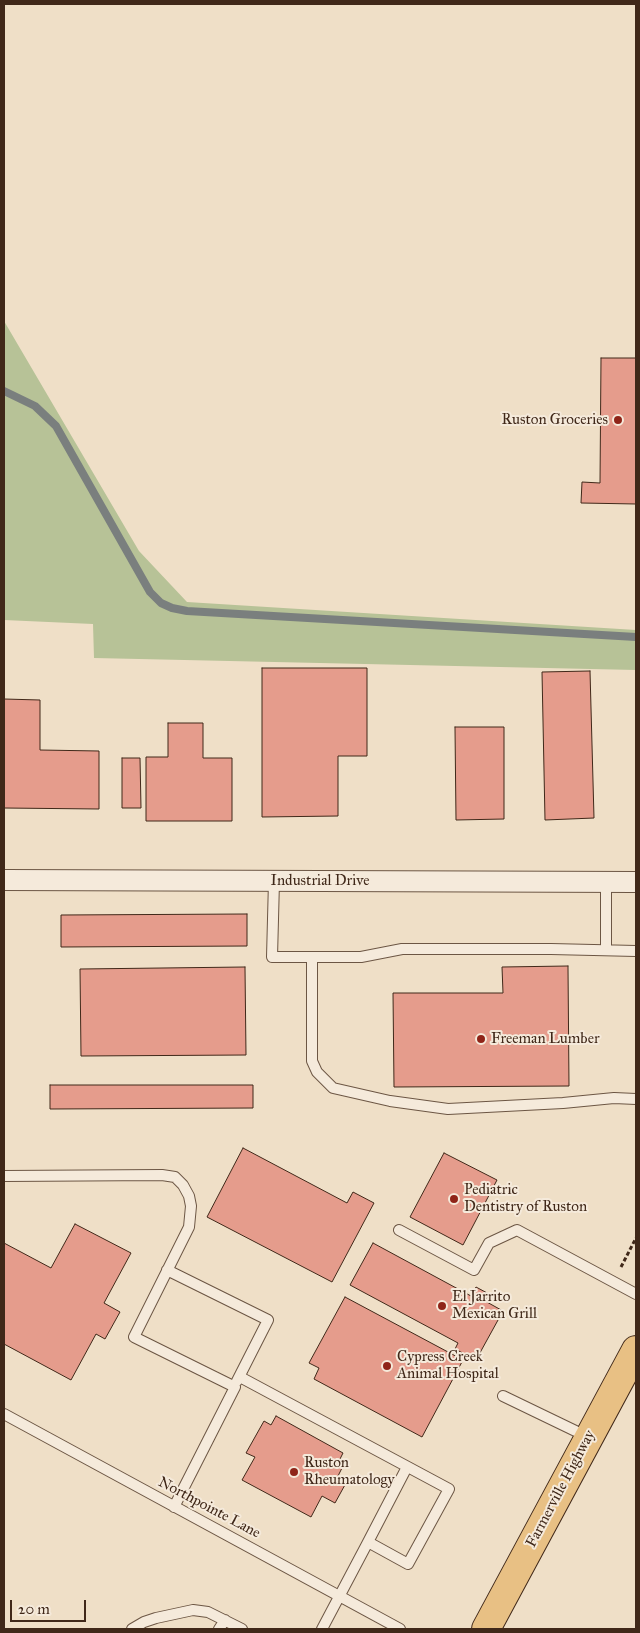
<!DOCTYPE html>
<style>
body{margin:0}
#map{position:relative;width:640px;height:1633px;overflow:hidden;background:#efdfc7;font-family:"IM FELL Great Primer",serif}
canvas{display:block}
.frame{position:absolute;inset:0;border:5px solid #402819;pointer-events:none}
.scale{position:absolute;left:10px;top:1600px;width:76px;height:22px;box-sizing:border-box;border:2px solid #402819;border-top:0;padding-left:6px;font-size:15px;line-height:18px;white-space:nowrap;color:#402819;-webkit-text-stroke:4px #f5eadb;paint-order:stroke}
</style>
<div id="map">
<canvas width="640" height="1633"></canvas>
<div class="frame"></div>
<div class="scale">20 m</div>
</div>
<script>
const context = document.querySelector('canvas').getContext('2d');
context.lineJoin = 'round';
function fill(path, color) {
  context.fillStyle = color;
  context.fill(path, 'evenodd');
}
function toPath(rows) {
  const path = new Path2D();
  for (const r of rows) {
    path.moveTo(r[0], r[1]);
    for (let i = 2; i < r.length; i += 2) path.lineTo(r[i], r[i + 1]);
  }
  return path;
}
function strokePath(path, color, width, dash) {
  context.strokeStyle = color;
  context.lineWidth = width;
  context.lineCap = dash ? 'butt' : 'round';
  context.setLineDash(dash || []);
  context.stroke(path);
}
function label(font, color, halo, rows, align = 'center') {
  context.font = font + ' "IM FELL Great Primer",serif';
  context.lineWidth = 4;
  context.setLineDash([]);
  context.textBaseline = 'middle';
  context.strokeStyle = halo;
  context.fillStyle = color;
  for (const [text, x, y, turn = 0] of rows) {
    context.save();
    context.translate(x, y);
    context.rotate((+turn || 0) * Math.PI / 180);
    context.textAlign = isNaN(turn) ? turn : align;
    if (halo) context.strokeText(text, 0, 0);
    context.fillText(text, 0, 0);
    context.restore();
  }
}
const green = toPath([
 [4,321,139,551,187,602,636,630,636,670,94,658,93,624,4,620]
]);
const stream = toPath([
 [4,391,35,406,56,426,150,592,161,603,172,608,187,611,636,637]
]);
const building = toPath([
 [601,358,636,358,636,504,581,503,582,482,600,483,601,358],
 [262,668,367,668,367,756,338,756,338,816,262,817,262,668],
 [590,671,594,818,545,820,542,672,590,671],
 [4,699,40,700,40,750,99,751,99,809,4,808,4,699],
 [168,723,203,723,203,758,232,758,232,821,146,821,146,757,168,757,168,723],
 [455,727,504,727,504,819,456,820,455,727],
 [122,758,140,758,141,808,122,808,122,758],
 [247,914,247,946,61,947,61,915,247,914],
 [568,966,569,1086,394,1087,393,993,503,993,502,967,568,966],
 [245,967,246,1055,81,1056,80,969,245,967],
 [50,1085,253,1085,253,1108,50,1109,50,1085],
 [243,1148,347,1203,353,1192,374,1203,332,1282,207,1217,243,1148],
 [444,1153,497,1180,463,1245,410,1217,444,1153],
 [75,1224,131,1253,104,1303,120,1312,105,1339,96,1334,71,1380,4,1344,4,1243,51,1268,75,1224],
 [373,1243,471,1296,476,1287,489,1294,485,1301,503,1311,476,1360,455,1349,458,1343,350,1285,373,1243],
 [345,1297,463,1360,422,1437,314,1379,319,1368,309,1363,345,1297],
 [276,1416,343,1453,338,1463,343,1466,337,1478,346,1483,335,1503,322,1496,311,1517,242,1480,255,1457,246,1453,264,1421,271,1425,276,1416]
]);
const path = toPath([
 [621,1267,636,1238]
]);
const service = toPath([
 [274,881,272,957,361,957,402,949,551,949,636,951],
 [606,882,606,950],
 [312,957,312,1061,317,1072,333,1088,390,1101,448,1109,563,1103,614,1098,636,1099],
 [4,1176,162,1175,175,1177,183,1185,189,1196,191,1206,189,1227,134,1337,235,1387,174,1507],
 [399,1230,474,1270,489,1243,517,1230,636,1294],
 [167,1270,268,1320,237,1381],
 [240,1377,449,1489,408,1564,368,1542,322,1629],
 [503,1396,588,1437],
 [4,1414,400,1629],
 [368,1542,407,1467],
 [132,1629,144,1622,156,1618,193,1610,208,1612,242,1629],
 [219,1629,225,1620]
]);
const minor = toPath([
 [4,880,636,882]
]);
const primary = toPath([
 [486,1629,636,1350]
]);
const markers = [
 [618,420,5,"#8f2418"],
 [481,1039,5,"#8f2418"],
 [454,1199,5,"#8f2418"],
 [442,1306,5,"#8f2418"],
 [387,1366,5,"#8f2418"],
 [294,1472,5,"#8f2418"]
];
const poiNames = [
 ["Ruston Groceries",608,420,"right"],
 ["Freeman Lumber",491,1039],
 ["Pediatric",464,1190],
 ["Dentistry of Ruston",464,1207],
 ["El Jarrito",452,1297],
 ["Mexican Grill",452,1314],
 ["Cypress Creek",397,1357],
 ["Animal Hospital",397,1374],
 ["Ruston",304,1463],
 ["Rheumatology",304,1480]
];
const streetNames = [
 ["Industrial Drive",320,881],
 ["Farmerville Highway",561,1489,-62],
 ["Northpointe Lane",209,1508,28]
];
fill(green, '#b7c297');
strokePath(stream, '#7a7f7e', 8);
fill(building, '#e59c8c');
strokePath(building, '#402819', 1);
strokePath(service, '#6c5644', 12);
strokePath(minor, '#6c5644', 22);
strokePath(primary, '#402819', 30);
strokePath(path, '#402819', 3, [4, 2.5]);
strokePath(service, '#f5eadb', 10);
strokePath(minor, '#f5eadb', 20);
strokePath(primary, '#e8c084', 28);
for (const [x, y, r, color] of markers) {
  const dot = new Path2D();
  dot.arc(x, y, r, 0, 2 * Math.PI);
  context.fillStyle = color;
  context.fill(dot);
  strokePath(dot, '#f5eadb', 2);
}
label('15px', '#402819', '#f5eadb', poiNames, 'left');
label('15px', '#402819', '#f5eadb', streetNames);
</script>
